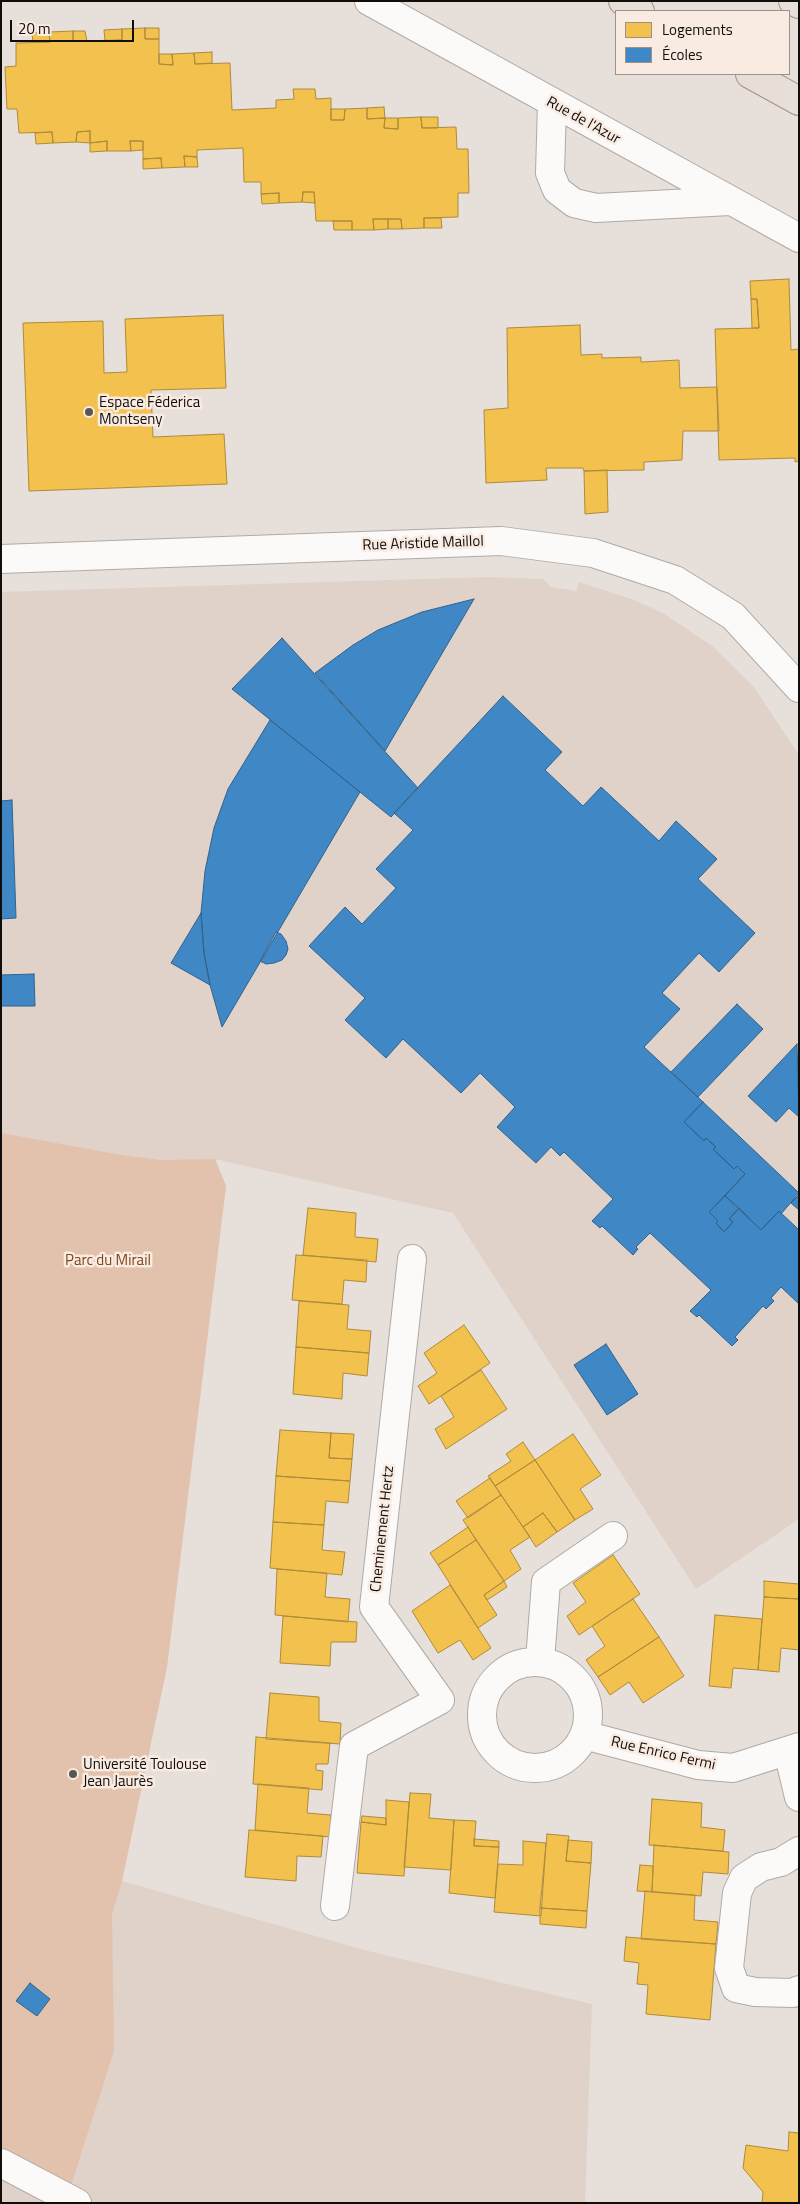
<!DOCTYPE html>
<meta charset="utf-8">
<style>
body{margin:0}
#map{position:relative;width:800px;height:2204px;overflow:hidden;background:#e7dfda;font-family:"Titillium Web",sans-serif}
canvas{display:block}
.frame{position:absolute;inset:0;border:2px solid #110d0a;pointer-events:none}
.legend{position:absolute;left:615px;top:10px;width:175px;height:65px;box-sizing:border-box;background:#f9ebe2;border:1px solid #9c928c;margin:0;padding:6px 9px;list-style:none;font-size:15px;color:#110d0a}
.legend li{display:flex;align-items:center;gap:10px;height:25px}
.legend b{width:25px;border:1px solid #9c928c}
.scale{position:absolute;left:10px;top:20px;width:124px;height:22px;box-sizing:border-box;border:2px solid #110d0a;border-top:0;padding-left:6px;font-size:15px;line-height:18px;white-space:nowrap;color:#110d0a;-webkit-text-stroke:4px #f9ebe2;paint-order:stroke}
</style>
<div id="map">
<canvas width="800" height="2204"></canvas>
<div class="frame"></div>
<ul class="legend">
<li><b style="height:14px;background:#f2c14e"></b>Logements</li>
<li><b style="height:14px;background:#3f88c5"></b>Écoles</li>
</ul>
<div class="scale">20 m</div>
</div>
<script>
const context = document.querySelector('canvas').getContext('2d');
context.lineJoin = 'round';
function fill(path, color) {
  context.fillStyle = color;
  context.fill(path, 'evenodd');
}
function toPath(rows) {
  const path = new Path2D();
  for (const r of rows) {
    if (r.length === 3) {
      path.moveTo(r[0] + r[2], r[1]);
      path.arc(r[0], r[1], r[2], 0, 2 * Math.PI);
      continue;
    }
    path.moveTo(r[0], r[1]);
    for (let i = 2; i < r.length; i += 2) path.lineTo(r[i], r[i + 1]);
  }
  return path;
}
function strokePath(path, color, width, dash) {
  context.strokeStyle = color;
  context.lineWidth = width;
  context.lineCap = dash ? 'butt' : 'round';
  context.setLineDash(dash || []);
  context.stroke(path);
}
function label(font, color, halo, rows, align = 'center') {
  context.font = font + ' "Titillium Web",sans-serif';
  context.lineWidth = 5;
  context.setLineDash([]);
  context.textBaseline = 'middle';
  context.strokeStyle = halo;
  context.fillStyle = color;
  for (const [text, x, y, turn = 0] of rows) {
    context.save();
    context.translate(x, y);
    context.rotate((+turn || 0) * Math.PI / 180);
    context.textAlign = isNaN(turn) ? turn : align;
    if (halo) context.strokeText(text, 0, 0);
    context.fillText(text, 0, 0);
    context.restore();
  }
}
const built = toPath([
 [488,577,543,579,551,587,577,591,579,582,634,600,663,613,712,646,754,687,799,755,799,1519,696,1589,453,1213,215,1159,226,1186,167,1667,122,1881,368,1951,592,2004,585,2203,1,2203,1,592]
]);
const green = toPath([
 [1,1133,121,1155,161,1160,215,1159,226,1186,167,1667,122,1881,112,1914,114,2051,67,2198,1,2163]
]);
const homes = toPath([
 [145,28,159,28,159,39,145,39,145,28],
 [145,28,145,39,159,39,159,64,173,65,172,54,194,53,195,64,230,63,232,110,276,108,276,100,294,99,293,89,315,89,316,99,331,98,331,120,344,120,345,109,367,108,367,119,385,118,384,128,398,129,398,118,421,117,422,128,456,127,457,149,468,149,469,193,458,193,458,217,424,218,424,228,402,229,401,219,373,219,374,230,352,230,352,221,316,221,314,192,303,192,302,202,279,203,279,193,261,194,261,182,244,182,243,148,197,150,197,157,184,156,185,167,162,168,161,158,143,159,143,141,130,141,131,151,107,151,107,141,90,143,90,131,77,132,76,142,53,143,52,132,19,133,17,109,7,109,5,67,16,66,16,43,50,42,49,32,73,31,73,41,122,40,122,29,145,28],
 [122,29,122,40,105,41,104,30,122,29],
 [73,31,85,31,87,41,73,41,73,31],
 [49,32,50,42,33,42,32,33,49,32],
 [212,52,212,63,195,64,194,53,212,52],
 [159,54,172,54,173,65,159,64,159,54],
 [384,107,385,118,367,119,367,108,384,107],
 [331,109,345,109,344,120,331,120,331,109],
 [421,117,438,117,438,128,422,128,421,117],
 [385,118,398,118,398,129,384,128,385,118],
 [90,131,90,143,76,142,77,132,90,131],
 [52,132,53,143,36,144,35,133,52,132],
 [107,141,107,151,90,152,90,143,107,141],
 [130,141,143,141,143,150,131,151,130,141],
 [184,156,197,157,198,167,185,167,184,156],
 [161,158,162,168,143,169,143,159,161,158],
 [303,192,314,192,315,203,302,202,303,192],
 [279,193,279,203,262,204,261,194,279,193],
 [424,218,441,218,442,228,424,228,424,218],
 [373,219,388,219,388,229,374,230,373,219],
 [388,219,401,219,402,229,388,229,388,219],
 [333,221,352,221,352,230,334,230,333,221],
 [789,279,791,350,799,349,799,461,795,462,795,458,719,460,715,329,759,328,757,299,751,299,750,281,789,279],
 [751,299,757,299,759,328,752,328,751,299],
 [223,315,226,388,151,390,153,437,224,434,227,484,29,491,23,323,103,321,104,373,127,372,125,319,223,315],
 [580,325,581,355,602,354,602,358,641,357,641,362,679,360,680,388,717,387,719,431,683,431,682,460,644,462,644,470,584,471,583,468,546,468,547,480,486,483,484,410,508,408,507,328,580,325],
 [607,470,608,512,585,514,584,471,607,470],
 [308,1208,356,1213,355,1237,378,1239,376,1262,303,1255,308,1208],
 [296,1255,367,1260,366,1282,344,1280,342,1304,292,1300,296,1255],
 [299,1301,349,1305,347,1329,371,1331,369,1353,296,1347,299,1301],
 [464,1325,490,1363,429,1404,418,1386,437,1373,424,1353,464,1325],
 [296,1347,369,1353,367,1376,343,1373,342,1399,293,1394,296,1347],
 [481,1370,507,1409,446,1449,435,1429,454,1417,441,1396,481,1370],
 [280,1430,331,1433,329,1458,352,1459,350,1481,276,1476,280,1430],
 [331,1433,354,1434,352,1459,329,1458,331,1433],
 [573,1434,601,1475,580,1489,593,1509,575,1520,535,1460,573,1434],
 [523,1442,535,1460,495,1486,488,1476,511,1461,506,1454,523,1442],
 [535,1460,575,1520,557,1532,543,1513,523,1527,495,1486,535,1460],
 [276,1476,350,1481,348,1503,326,1501,324,1525,273,1522,276,1476],
 [490,1478,501,1495,468,1518,456,1501,490,1478],
 [501,1495,530,1537,510,1550,521,1569,504,1581,463,1520,501,1495],
 [543,1513,557,1532,536,1547,523,1527,543,1513],
 [273,1522,324,1525,322,1550,345,1552,342,1575,270,1568,273,1522],
 [468,1527,476,1540,438,1565,430,1553,468,1527],
 [476,1540,504,1581,484,1595,497,1615,478,1628,438,1565,476,1540],
 [613,1555,640,1594,579,1635,567,1616,586,1602,573,1583,613,1555],
 [277,1569,327,1573,325,1597,350,1599,348,1622,275,1615,277,1569],
 [504,1581,507,1587,487,1600,484,1595,504,1581],
 [764,1581,799,1584,799,1599,764,1597,764,1581],
 [450,1585,491,1648,473,1660,460,1640,438,1653,412,1611,450,1585],
 [764,1597,799,1599,799,1650,781,1648,779,1672,758,1670,764,1597],
 [633,1599,659,1637,598,1677,586,1660,605,1646,592,1626,633,1599],
 [715,1615,762,1619,758,1670,733,1668,731,1688,709,1686,715,1615],
 [283,1616,357,1622,356,1642,331,1642,330,1666,280,1663,283,1616],
 [659,1637,684,1676,643,1703,629,1682,610,1695,598,1677,659,1637],
 [270,1693,319,1697,319,1721,341,1723,340,1744,266,1739,270,1693],
 [256,1737,330,1743,328,1764,316,1764,316,1770,323,1771,322,1790,253,1784,256,1737],
 [258,1784,309,1788,307,1813,331,1815,330,1837,255,1830,258,1784],
 [410,1793,431,1794,429,1818,454,1820,451,1870,404,1867,410,1793],
 [652,1799,702,1803,701,1827,725,1830,723,1851,649,1845,652,1799],
 [386,1800,409,1802,404,1876,357,1873,361,1822,386,1825,386,1800],
 [362,1816,386,1818,386,1825,361,1822,362,1816],
 [454,1820,476,1821,474,1846,499,1847,495,1898,449,1893,454,1820],
 [249,1830,323,1836,321,1857,297,1856,296,1881,245,1877,249,1830],
 [547,1834,569,1836,566,1861,591,1863,587,1911,540,1908,547,1834],
 [474,1839,499,1841,499,1847,474,1846,474,1839],
 [568,1840,592,1842,591,1863,566,1861,568,1840],
 [523,1841,546,1843,541,1916,494,1912,498,1864,523,1865,523,1841],
 [654,1845,729,1852,728,1874,703,1872,701,1896,652,1892,654,1845],
 [640,1865,653,1866,652,1892,637,1891,640,1865],
 [645,1891,695,1895,694,1920,718,1922,716,1944,641,1939,645,1891],
 [540,1908,587,1911,586,1928,540,1924,540,1908],
 [626,1937,716,1944,710,2020,646,2014,648,1985,637,1984,639,1963,624,1961,626,1937],
 [789,2132,799,2133,799,2203,762,2203,763,2192,743,2168,746,2145,788,2151,789,2132]
]);
const schools = toPath([
 [474,599,385,751,315,673,353,645,378,630,422,612,474,599],
 [282,638,418,788,391,817,232,689,282,638],
 [503,696,562,752,545,770,583,806,601,787,659,841,676,821,717,859,698,879,755,933,719,972,699,953,662,993,680,1009,644,1047,703,1102,684,1122,704,1141,706,1138,716,1147,713,1149,734,1169,737,1166,745,1174,709,1212,718,1221,716,1223,724,1232,733,1222,729,1219,739,1208,761,1230,779,1211,798,1229,799,1228,799,1304,781,1287,771,1298,774,1301,766,1309,763,1306,735,1337,738,1340,732,1346,699,1315,697,1317,690,1311,711,1290,650,1233,636,1247,638,1249,633,1255,602,1226,600,1228,592,1221,613,1199,564,1152,560,1156,551,1147,536,1163,497,1127,515,1107,480,1073,461,1093,403,1039,386,1058,345,1020,365,998,309,946,345,907,362,924,396,888,376,869,413,830,394,813,503,696],
 [270,720,360,792,222,1027,210,985,204,953,201,913,205,871,214,828,228,789,270,720],
 [12,800,16,918,1,919,1,801,12,800],
 [201,913,204,953,210,985,171,963,201,913],
 [276,932,281,934,286,941,288,949,286,955,282,960,274,963,266,964,260,961,276,932],
 [34,974,35,1006,1,1006,1,975,34,974],
 [737,1004,763,1029,698,1097,671,1072,737,1004],
 [797,1044,799,1117,789,1108,776,1122,748,1096,797,1044],
 [703,1102,799,1193,781,1214,779,1211,761,1230,725,1196,745,1174,737,1166,734,1169,713,1149,716,1147,706,1138,704,1141,684,1122,703,1102],
 [799,1195,799,1210,791,1203,799,1195],
 [725,1196,739,1208,729,1219,733,1222,724,1232,716,1223,718,1221,709,1212,725,1196],
 [606,1344,638,1394,607,1415,574,1365,606,1344],
 [30,1983,50,1999,37,2016,16,2001,30,1983]
]);
const minor = toPath([
 [369,1,799,238],
 [552,104,550,173,557,190,574,203,596,208,730,201],
 [1,559,501,541,593,553,675,580,733,616,799,688],
 [540,1661,546,1582,613,1536],
 [535,1715,53],
 [584,1735,698,1765,733,1768,799,1747],
 [788,1751,799,1797],
 [799,1851,781,1862,761,1867,744,1878,737,1893,729,1968,736,1988,755,1992,793,1993,799,1990],
 [335,1906,354,1746,440,1700,374,1607,412,1259],
 [1,2163,77,2203]
]);
const major = toPath([
 [623,1,640,11],
 [793,1,799,4],
 [750,74,799,101]
]);
const markers = [
 [89,412,5,"#5c5653"],
 [73,1774,5,"#5c5653"]
];
const streetNames = [
 ["Rue de l'Azur",583,121,29],
 ["Rue Aristide Maillol",423,544,-2],
 ["Cheminement Hertz",383,1529,-84],
 ["Rue Enrico Fermi",663,1754,13]
];
const poiNames = [
 ["Espace Féderica",99,403],
 ["Montseny",99,420],
 ["Université Toulouse",83,1765],
 ["Jean Jaurès",83,1782]
];
const parkNames = [
 ["Parc du Mirail",108,1261]
];
fill(built, '#e0d2c8');
fill(green, '#e2c2ac');
fill(homes, '#f2c14e');
strokePath(homes, '#ae8b3a', 1);
fill(schools, '#3f88c5');
strokePath(schools, '#31638d', 1);
strokePath(minor, '#afaaa6', 30);
strokePath(major, '#a39282', 30);
strokePath(minor, '#fbfaf9', 28);
strokePath(major, '#e7dfd7', 28);
for (const [x, y, r, color] of markers) {
  const dot = new Path2D();
  dot.arc(x, y, r, 0, 2 * Math.PI);
  context.fillStyle = color;
  context.fill(dot);
  strokePath(dot, '#f9ebe2', 2);
}
label('15px', '#110d0a', '#f9ebe2', streetNames);
label('15px', '#110d0a', '#f9ebe2', poiNames, 'left');
label('15px', '#7c4617', '#f9ebe2', parkNames);
</script>
